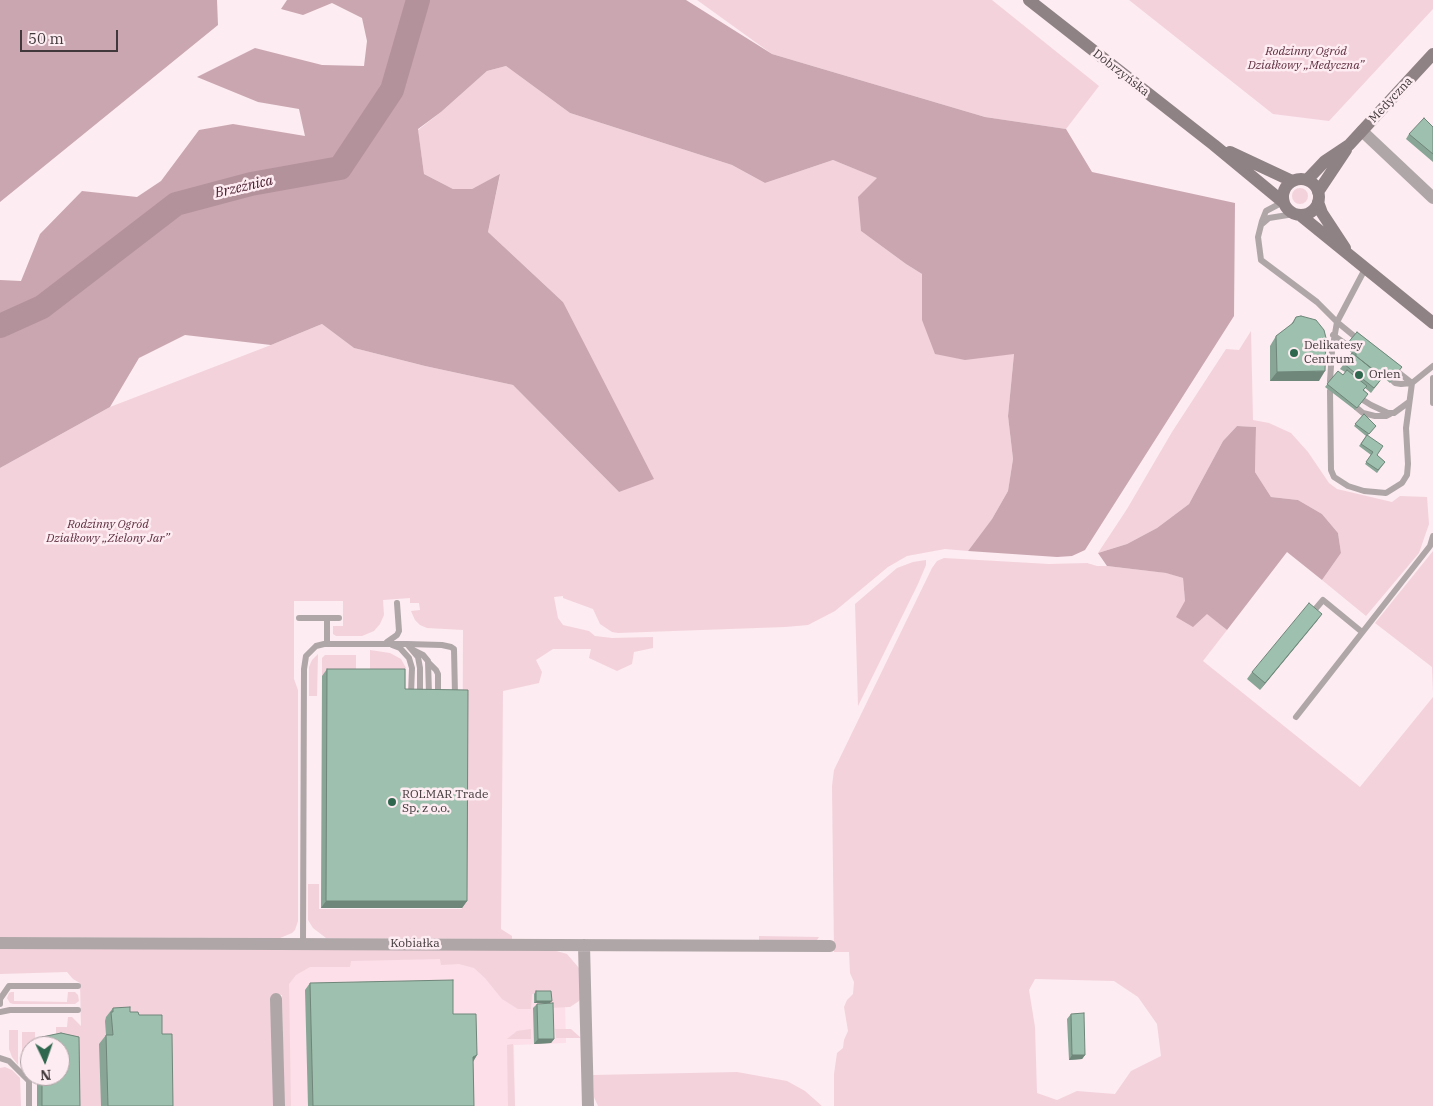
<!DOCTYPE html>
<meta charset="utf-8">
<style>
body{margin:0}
#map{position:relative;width:1433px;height:1106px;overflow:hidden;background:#fdecf1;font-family:"IBM Plex Serif",serif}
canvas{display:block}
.north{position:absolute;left:20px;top:1036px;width:50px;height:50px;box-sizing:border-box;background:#fdecf1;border:1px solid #b1a4a8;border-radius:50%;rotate:177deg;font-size:14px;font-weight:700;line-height:20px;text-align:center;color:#40383a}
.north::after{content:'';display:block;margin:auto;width:18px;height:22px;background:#2f664e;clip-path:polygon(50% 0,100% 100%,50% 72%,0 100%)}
.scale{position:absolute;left:20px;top:30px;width:98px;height:22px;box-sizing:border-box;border:2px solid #40383a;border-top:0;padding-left:6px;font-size:15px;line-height:18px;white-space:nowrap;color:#40383a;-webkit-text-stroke:4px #fdecf1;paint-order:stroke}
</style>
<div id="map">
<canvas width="1433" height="1106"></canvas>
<div class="north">N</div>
<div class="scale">50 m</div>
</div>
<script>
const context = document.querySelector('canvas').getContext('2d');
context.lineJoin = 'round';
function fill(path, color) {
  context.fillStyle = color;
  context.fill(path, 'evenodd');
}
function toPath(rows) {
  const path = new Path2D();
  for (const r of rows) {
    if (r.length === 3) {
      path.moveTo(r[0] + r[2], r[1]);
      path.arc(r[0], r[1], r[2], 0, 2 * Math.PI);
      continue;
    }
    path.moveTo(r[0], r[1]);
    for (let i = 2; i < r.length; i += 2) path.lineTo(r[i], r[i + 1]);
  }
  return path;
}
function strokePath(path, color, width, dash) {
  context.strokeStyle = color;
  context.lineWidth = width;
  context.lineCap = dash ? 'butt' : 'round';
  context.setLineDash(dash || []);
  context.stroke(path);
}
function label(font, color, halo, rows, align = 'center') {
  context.font = font + ' "IBM Plex Serif",serif';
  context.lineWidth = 5;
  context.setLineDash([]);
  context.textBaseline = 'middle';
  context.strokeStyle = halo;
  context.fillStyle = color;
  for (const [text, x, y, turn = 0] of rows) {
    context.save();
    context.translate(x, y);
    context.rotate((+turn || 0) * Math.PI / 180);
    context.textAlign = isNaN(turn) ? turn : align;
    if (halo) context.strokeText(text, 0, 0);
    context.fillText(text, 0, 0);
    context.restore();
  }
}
const built = toPath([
 [310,957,551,959,564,969,566,1043,514,1045,515,1106,290,1106,287,975]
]);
const green = toPath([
 [697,0,992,0,1099,86,1066,129,985,117,772,54],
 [1129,0,1433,0,1433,9,1329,121,1273,114],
 [506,66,570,113,732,165,765,183,833,160,878,178,861,231,906,264,922,274,922,320,1014,354,1008,416,1013,459,1008,491,992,519,968,551,945,549,907,556,888,567,835,611,808,625,785,627,618,633,612,632,600,624,593,609,563,598,563,596,554,597,558,618,563,625,589,631,595,636,612,638,653,637,653,648,634,652,632,664,617,671,589,658,591,649,553,649,536,660,542,672,539,683,503,691,501,929,512,936,512,939,326,938,313,928,308,920,308,884,319,884,319,909,462,909,463,630,427,628,420,625,415,620,411,611,420,610,419,603,410,603,410,598,383,600,384,615,380,624,374,631,362,636,336,636,333,634,333,626,343,626,343,601,294,601,294,679,298,690,298,921,295,930,292,933,280,938,0,937,0,468,110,407,271,345,322,324,354,348,425,366,513,385,619,492,563,302,488,232,500,175,472,189,453,189,424,174,418,130,441,112,487,71],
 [1300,196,8],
 [1251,331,1253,420,1269,423,1291,433,1308,452,1329,483,1337,489,1392,502,1400,496,1427,497,1429,524,1419,553,1366,616,1322,580,1341,553,1338,533,1322,514,1298,500,1271,497,1255,472,1256,427,1237,426,1223,441,1189,504,1157,528,1127,544,1098,553,1127,509,1172,432,1226,349,1239,350],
 [1433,551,1433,693,1432,667,1375,623],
 [944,558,1049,564,1087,563,1097,566,1107,566,1167,573,1183,578,1185,601,1207,613,1227,630,1203,661,1360,787,1433,697,1433,1106,834,1106,834,1074,837,1053,843,1048,844,1040,848,1031,844,1007,847,1000,853,994,854,982,850,973,849,952,834,952,832,786,834,770,932,568,937,561],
 [1035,979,1114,981,1138,997,1157,1024,1161,1056,1131,1071,1115,1094,1077,1091,1057,1100,1037,1093,1035,1027,1029,990],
 [926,560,926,565,918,584,858,706,855,604,897,568,913,562],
 [370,650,390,653,401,659,406,668,406,692,370,672],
 [318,654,317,696,309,696,309,667,312,660],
 [325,655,356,655,356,676,322,676,322,658],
 [759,936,819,937,817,940,759,941],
 [0,948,553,950,567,954,579,968,581,997,579,1001,570,1007,549,1008,548,993,532,994,531,1009,518,1009,502,999,485,978,474,968,459,964,441,965,440,959,351,961,350,967,310,967,296,975,289,984,291,1106,284,1106,282,995,273,994,275,1106,74,1106,74,1044,56,1040,56,1027,67,1027,68,1017,72,1017,81,1026,80,983,73,979,67,972,0,974],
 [11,992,14,992,14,1001,67,1002,68,992,75,992,78,995,79,1001,75,1004,13,1004,10,1003,7,998,9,993],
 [531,1029,531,1039,507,1039,517,1031],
 [555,1029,571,1029,581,1038,556,1038],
 [9,1030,18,1030,18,1065,12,1057,9,1049],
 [22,1032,35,1032,35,1046,30,1046,30,1059,22,1059],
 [513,1044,515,1106,508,1106,507,1045],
 [5,1067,12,1070,20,1078,21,1106,0,1106,0,1068],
 [737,1072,787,1081,805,1091,822,1106,598,1106,594,1097,593,1075]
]);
const forest = toPath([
 [0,0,217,0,218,25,0,202],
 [287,0,686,0,772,54,985,117,1066,129,1092,172,1235,203,1234,316,1085,550,1072,556,1057,557,968,551,992,519,1008,491,1013,459,1008,416,1014,354,965,360,935,354,922,320,922,274,906,264,861,231,858,197,877,178,833,160,765,183,732,165,570,113,506,66,487,71,441,112,418,129,424,174,453,189,472,189,500,174,488,232,563,302,654,479,619,492,513,385,425,366,354,348,322,324,271,345,185,335,139,358,110,407,0,468,0,280,21,281,40,234,82,191,137,197,161,181,199,130,233,124,305,136,299,109,258,102,197,77,255,48,322,65,364,66,367,41,362,18,332,3,303,15,281,9],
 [1237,426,1256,427,1255,472,1271,497,1298,500,1322,514,1338,533,1341,553,1322,580,1287,552,1227,630,1207,614,1193,627,1176,617,1185,601,1183,578,1166,573,1107,566,1098,553,1127,544,1157,528,1189,504,1223,441]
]);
const river = toPath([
 [0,326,42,307,176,204,251,184,340,168,392,90,418,0]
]);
const lane = toPath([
 [1283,202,1266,211,1262,221,1258,237,1261,260,1317,302,1337,322,1354,336],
 [1262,224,1269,218,1294,214],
 [1333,335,1347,345],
 [1398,372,1412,383,1433,366],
 [1433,378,1433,403],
 [1330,381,1332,351,1337,322,1365,269],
 [1330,391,1331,470,1334,477,1348,486,1364,491,1386,493,1402,483,1407,475,1408,464,1406,428,1412,383,1401,384,1395,383,1392,380],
 [1363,400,1371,405,1388,413,1394,413,1409,402],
 [1357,408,1363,413,1375,416,1386,416,1390,414],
 [1312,613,1323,600,1362,632],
 [299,618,327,618,327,644],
 [327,618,339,618],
 [387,642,397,635,399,631,397,603],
 [407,644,442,645,451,647,454,649,455,695],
 [392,645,400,648,409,658,412,668,411,694],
 [413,650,423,655,428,661,429,694],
 [429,663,436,670,438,674,438,694],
 [1296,717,1430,546,1433,536],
 [303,944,304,669,306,656,316,646,324,644,407,644,418,657,420,668,420,694],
 [0,1004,0,999,9,986,78,986],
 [0,1012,10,1010,78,1010],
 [0,1058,9,1061,29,1081,29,1106]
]);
const street = toPath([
 [1362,131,1433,198],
 [0,943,830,946],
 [584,945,588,1106],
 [276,999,279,1106]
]);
const secondary = toPath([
 [1029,0,1214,145,1283,202],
 [1230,152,1292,181],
 [1301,197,18],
 [1307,180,1325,161,1349,145,1433,54],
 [1318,192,1346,150],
 [1318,202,1322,213,1345,248],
 [1300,215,1433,323]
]);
const wall = toPath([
 [1433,127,1433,162,1406,139,1409,134],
 [1296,317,1319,381,1270,381,1270,346,1276,336,1290,326],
 [1357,332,1402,367,1390,383,1383,377,1371,393,1365,388,1364,390,1368,394,1355,410,1325,387,1338,371,1343,375,1345,372,1340,369,1352,353,1345,347],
 [1364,414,1376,426,1368,435,1377,455,1385,462,1377,473,1365,464,1371,455,1359,446,1366,436,1354,426],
 [1322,614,1260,690,1247,679,1252,672],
 [327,669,405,689,467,901,462,908,321,908,322,676],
 [310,983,453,1014,477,1055,473,1062,474,1106,308,1106,305,990],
 [536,991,550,1003,534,1003,534,994],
 [537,1004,554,1039,551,1043,534,1044,533,1008],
 [113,1008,130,1012,139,1015,162,1034,173,1106,101,1106,99,1044,106,1035,105,1021,106,1017],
 [1071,1014,1085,1055,1082,1059,1069,1060,1067,1019],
 [61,1033,79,1037,80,1106,37,1106,37,1076,60,1076,60,1046,37,1046,37,1044,42,1037]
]);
const shadedWall = toPath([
 [1325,371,1319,381,1270,381,1277,372],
 [1322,614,1317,621,1260,690,1265,683],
 [326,901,467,901,462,908,321,908],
 [536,1001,552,1001,550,1003,534,1003],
 [538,1039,554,1039,551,1043,534,1044],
 [477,1055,472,1063,473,1057],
 [1072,1055,1085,1055,1082,1059,1069,1060]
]);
const building = toPath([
 [1424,118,1433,127,1433,154,1409,134,1424,118],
 [1301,316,1316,320,1324,330,1326,338,1325,371,1277,372,1276,336,1293,323,1296,317,1301,316],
 [1357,332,1402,367,1391,380,1381,373,1378,374,1356,356,1356,352,1346,345,1357,332],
 [1352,353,1383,377,1374,388,1344,364,1352,353],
 [1347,370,1367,386,1363,390,1368,394,1357,408,1327,384,1338,371,1343,375,1347,370],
 [1364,414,1376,426,1369,434,1355,424,1364,414],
 [1367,435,1383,446,1377,455,1385,462,1378,470,1366,462,1373,452,1361,444,1367,435],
 [1309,603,1322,614,1265,683,1252,672,1309,603],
 [327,669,405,669,405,689,468,690,467,901,326,901,327,669],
 [453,980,453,1014,476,1014,477,1055,473,1057,474,1106,313,1106,310,983,453,980],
 [536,991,551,991,552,1001,536,1001,536,991],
 [553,1003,554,1039,538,1039,537,1004,553,1003],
 [130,1007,130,1012,138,1012,139,1015,162,1015,162,1034,172,1034,173,1106,108,1106,106,1035,113,1035,111,1012,113,1012,113,1008,130,1007],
 [1084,1013,1085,1055,1072,1055,1071,1014,1084,1013],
 [61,1033,79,1037,80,1106,42,1106,42,1076,60,1076,60,1046,42,1046,42,1037,61,1033]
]);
const markers = [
 [1294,353,5,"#2f664e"],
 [1359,375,5,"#2f664e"],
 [392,802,5,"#2f664e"]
];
const parkNames = [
 ["Rodzinny Ogród",1306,52],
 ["Działkowy „Medyczna”",1306,66],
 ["Rodzinny Ogród",108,525],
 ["Działkowy „Zielony Jar”",108,539]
];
const streetNames = [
 ["Dobrzyńska",1121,73,38],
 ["Medyczna",1391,100,-47],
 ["Kobiałka",415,944]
];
const poiNames = [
 ["Delikatesy",1304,346],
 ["Centrum",1304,360],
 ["Orlen",1369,375],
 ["ROLMAR Trade",402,795],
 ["Sp. z o.o.",402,809]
];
const waterNames = [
 ["Brzeźnica",244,187,-13]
];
fill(built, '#fcdfe8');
fill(green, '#f3d2dc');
fill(forest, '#caa6b1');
strokePath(river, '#b4929c', 24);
strokePath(lane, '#afa6a8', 6);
strokePath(street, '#afa6a8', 12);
strokePath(secondary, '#8e8285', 12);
fill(wall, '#88a596');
fill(shadedWall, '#6f867a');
fill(building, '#9ec0ae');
strokePath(building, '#6f867a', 1);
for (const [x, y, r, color] of markers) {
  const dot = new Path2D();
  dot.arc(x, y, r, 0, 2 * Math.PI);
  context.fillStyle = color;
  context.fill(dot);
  strokePath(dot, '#fdecf1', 2);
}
label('italic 12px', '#5f2e40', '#fdecf1', parkNames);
label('12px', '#40383a', '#fdecf1', streetNames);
label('12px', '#40383a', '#fdecf1', poiNames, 'left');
label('italic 14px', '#451729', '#fdecf1', waterNames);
</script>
